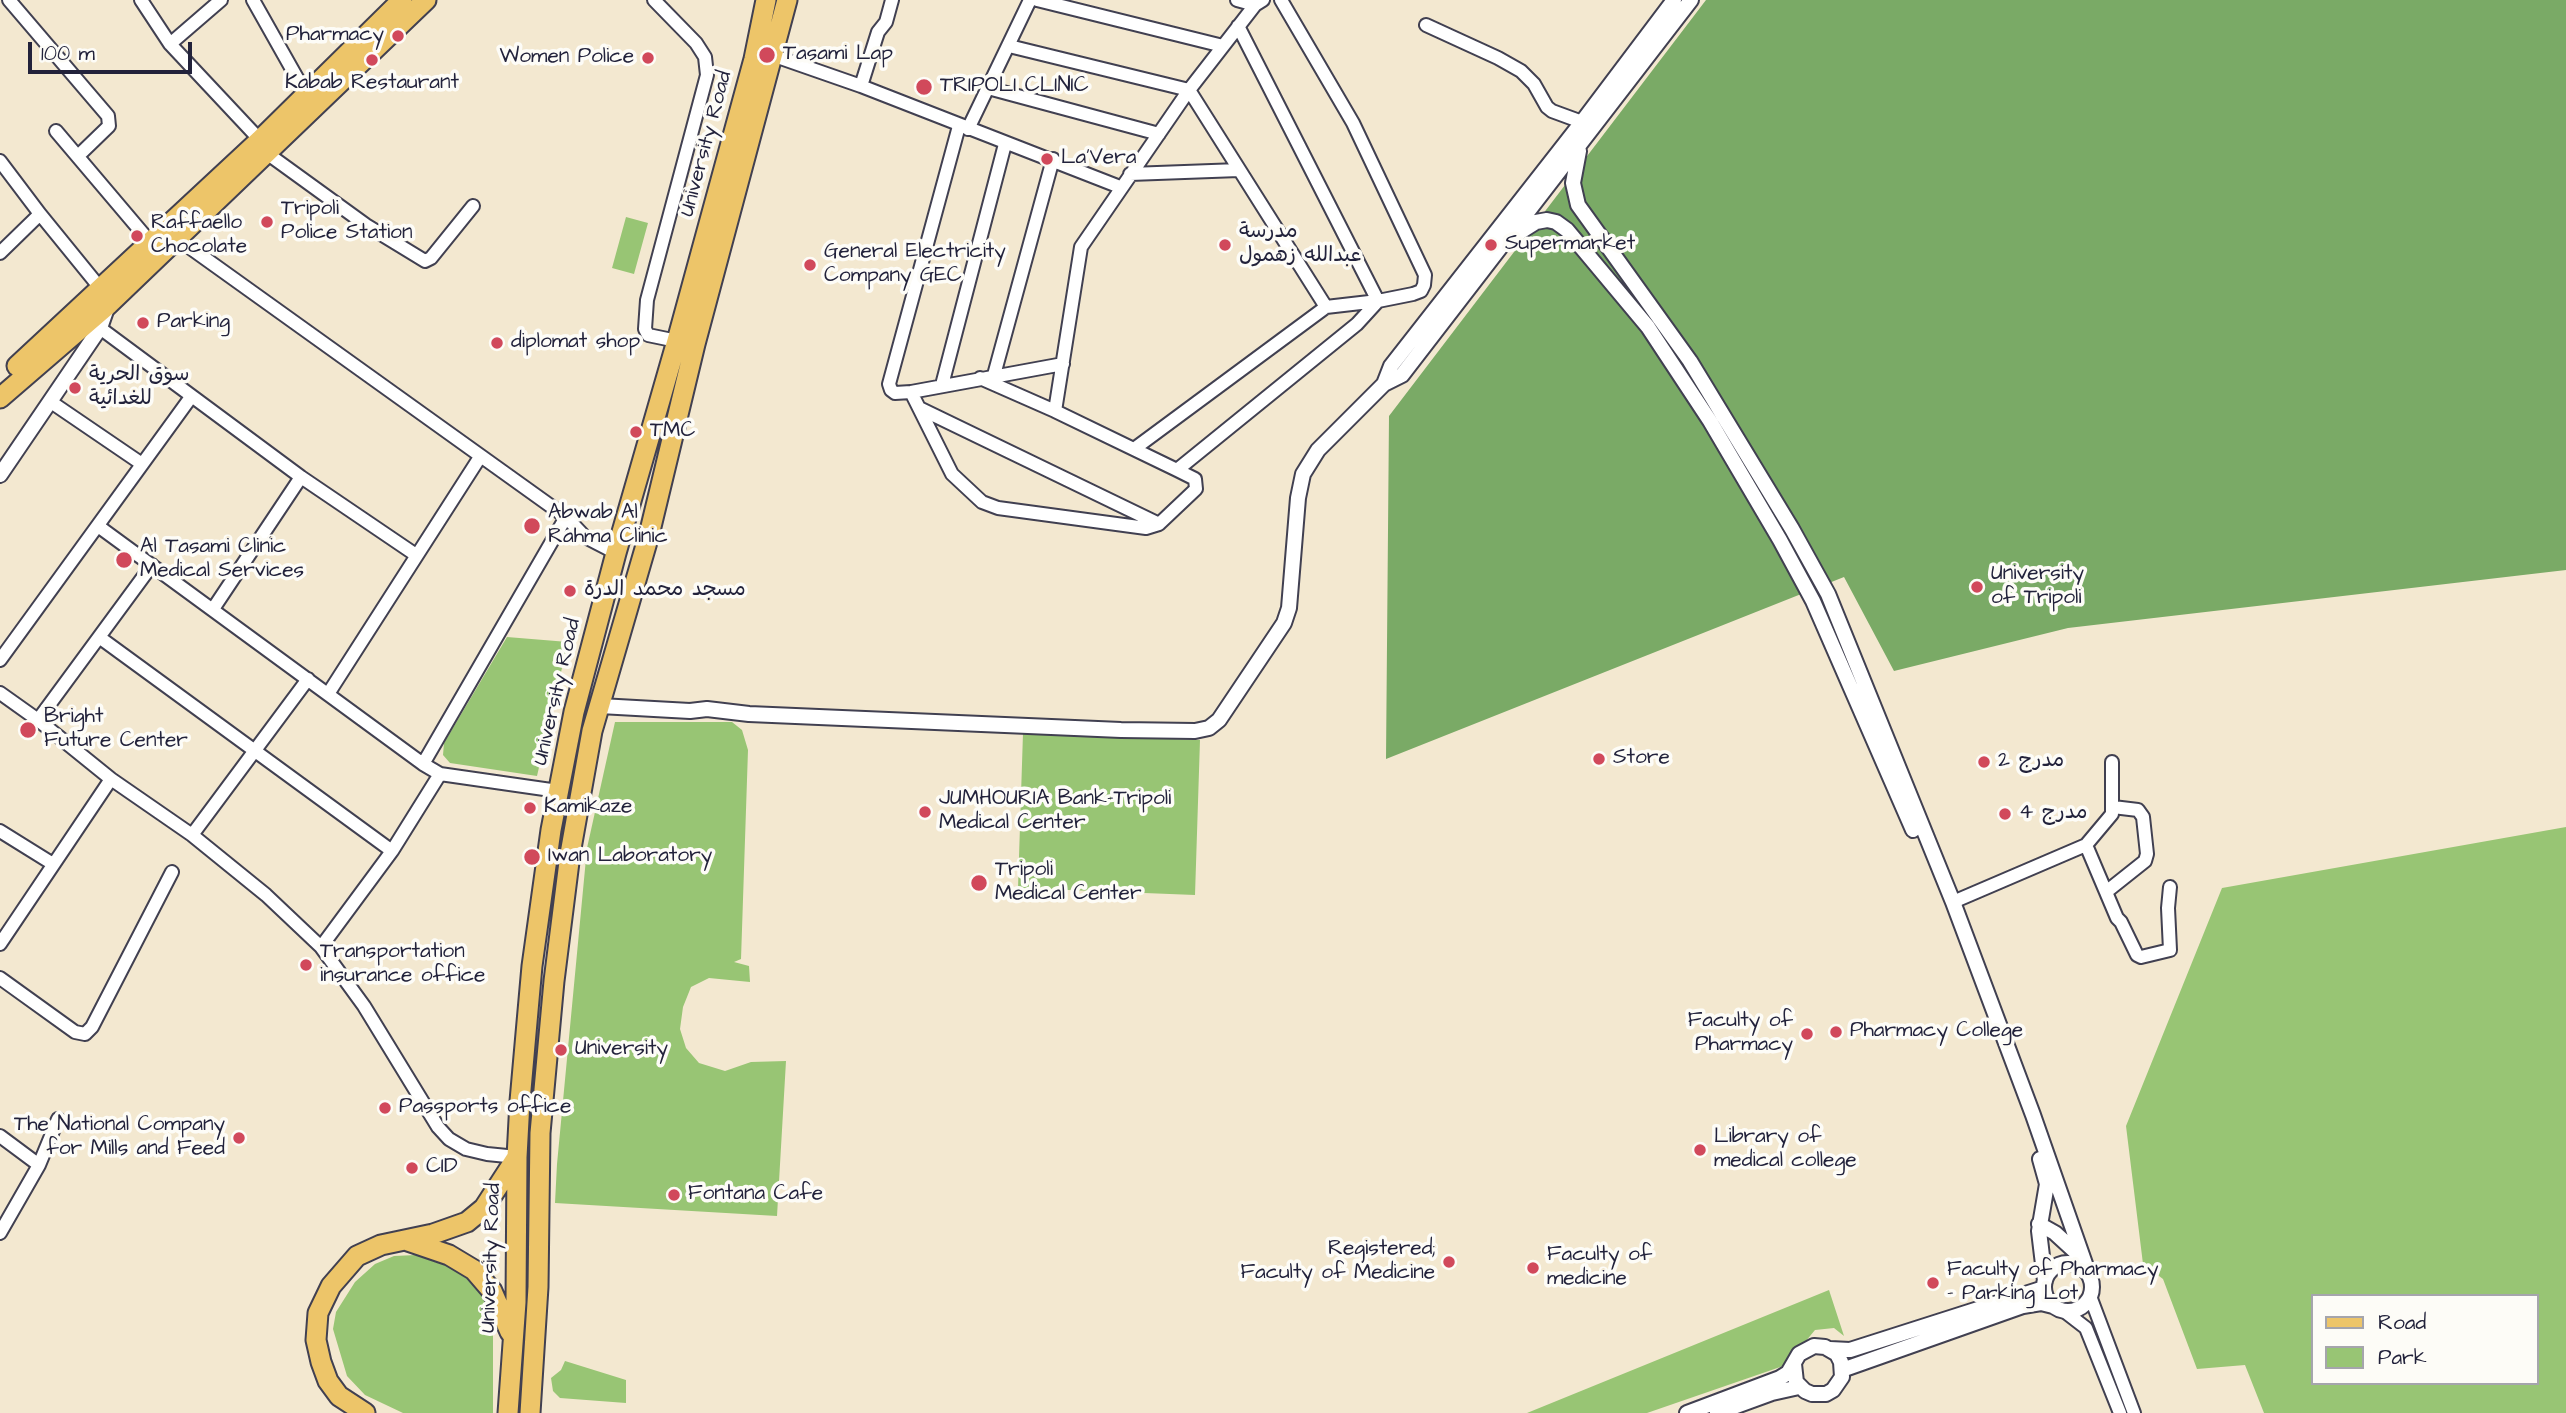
<!DOCTYPE html>
<meta charset="utf-8">
<style>
body{margin:0}
#map{position:relative;width:2566px;height:1413px;overflow:hidden;background:#f3e8d0;font-family:"Architects Daughter",sans-serif}
canvas{display:block}
.legend{position:absolute;left:2311px;top:1294px;width:228px;height:91px;box-sizing:border-box;background:#fdfcf7;border:2px solid #a5a5ac;margin:0;padding:9px 12px;list-style:none;font-size:21px;color:#22223b}
.legend li{display:flex;align-items:center;gap:14px;height:35px}
.legend b{width:35px;border:2px solid #a5a5ac}
.scale{position:absolute;left:28px;top:42px;width:164px;height:32px;box-sizing:border-box;border:4px solid #22223b;border-top:0;padding-left:9px;font-size:21px;line-height:24px;white-space:nowrap;color:#22223b;-webkit-text-stroke:5px #fdfcf7;paint-order:stroke}
</style>
<div id="map">
<canvas width="2566" height="1413"></canvas>
<ul class="legend">
<li><b style="height:9px;background:#edc569"></b>Road</li>
<li><b style="height:19px;background:#98c574"></b>Park</li>
</ul>
<div class="scale">100 m</div>
</div>
<script>
const context = document.querySelector('canvas').getContext('2d');
context.lineJoin = 'round';
function fill(path, color) {
  context.fillStyle = color;
  context.fill(path, 'evenodd');
}
function toPath(rows) {
  const path = new Path2D();
  for (const r of rows) {
    if (r.length === 3) {
      path.moveTo(r[0] + r[2], r[1]);
      path.arc(r[0], r[1], r[2], 0, 2 * Math.PI);
      continue;
    }
    path.moveTo(r[0], r[1]);
    for (let i = 2; i < r.length; i += 2) path.lineTo(r[i], r[i + 1]);
  }
  return path;
}
function strokePath(path, color, width, dash) {
  context.strokeStyle = color;
  context.lineWidth = width;
  context.lineCap = dash ? 'butt' : 'round';
  context.setLineDash(dash || []);
  context.stroke(path);
}
function label(font, color, halo, rows, align = 'center') {
  context.font = font + ' "Architects Daughter","Playpen Sans Arabic",sans-serif';
  context.lineWidth = 7;
  context.setLineDash([]);
  context.textBaseline = 'middle';
  context.strokeStyle = halo;
  context.fillStyle = color;
  for (const [text, x, y, turn = 0] of rows) {
    context.save();
    context.translate(x, y);
    context.rotate((+turn || 0) * Math.PI / 180);
    context.textAlign = isNaN(turn) ? turn : align;
    if (halo) context.strokeText(text, 0, 0);
    context.fillText(text, 0, 0);
    context.restore();
  }
}
const green = toPath([
 [626,217,648,223,634,274,612,268],
 [507,637,568,642,537,776,450,763,443,755,444,743],
 [615,722,732,722,742,730,748,750,741,959,734,962,749,966,750,982,709,978,691,987,683,1007,680,1029,686,1048,699,1063,725,1071,751,1062,786,1061,777,1216,555,1203,557,1164,587,848],
 [1023,733,1200,740,1195,895,1018,888],
 [2566,827,2566,1413,2264,1413,2245,1365,2197,1369,2163,1279,2143,1264,2126,1126,2222,888],
 [2312,1296,2536,1296,2536,1383,2312,1383],
 [416,1255,443,1258,468,1270,486,1292,493,1317,493,1413,403,1413,365,1395,347,1376,333,1329,336,1312,355,1282,375,1264,394,1256],
 [1829,1290,1844,1336,1834,1328,1815,1330,1786,1365,1647,1413,1527,1413],
 [565,1361,626,1380,626,1403,560,1398,553,1391,551,1378,561,1370]
]);
const forest = toPath([
 [1706,0,2566,0,2566,570,2068,628,1894,671,1844,577,1386,759,1389,416]
]);
const minor = toPath([
 [9,0,108,116,109,126,78,156],
 [141,0,170,44,260,140],
 [253,0,306,94],
 [654,0,696,43,705,57,707,75,647,300,645,329,648,335,677,341],
 [1037,0,1223,46],
 [1237,0,1255,5],
 [1426,25,1498,58,1521,71,1534,84,1547,107,1552,111,1582,122],
 [170,44,221,0],
 [1009,46,1189,90,1326,307],
 [772,55,861,86,1120,187],
 [861,86,878,32,886,22,892,0],
 [988,88,1159,134],
 [959,126,889,384,891,390,895,393,911,392,1063,364],
 [968,129,1030,0],
 [56,131,150,242],
 [268,154,366,225,425,261,431,258,473,206],
 [0,161,40,214],
 [1130,174,1239,170],
 [178,239,566,517,585,537,616,553],
 [0,253,40,214,101,289],
 [100,328,301,477,416,555],
 [994,375,1053,159],
 [942,385,1005,144],
 [911,392,952,474,982,502,998,508,1146,528,1159,524,1196,489,1195,479,1177,470,1055,411,980,378],
 [51,402,142,464],
 [919,408,1159,524],
 [1055,411,1081,247,1189,90,1255,5,1263,0],
 [1134,449,1326,307,1378,301,1413,294,1421,291,1424,285,1425,275,1353,123,1281,0],
 [1177,470,1357,324,1378,301,1238,26],
 [98,526,423,764,440,774,558,791],
 [213,609,301,477],
 [99,637,392,851],
 [0,660,191,397],
 [0,693,38,720,111,779,192,835,266,895,321,947,364,1006,438,1127,449,1139,466,1149,487,1154,517,1157],
 [328,694,480,457],
 [38,720,152,565],
 [423,764,566,517],
 [0,831,53,864],
 [192,835,308,679],
 [2086,845,2117,918,2121,922,2137,955,2141,957,2170,950,2168,908,2170,887],
 [2106,892,2145,861,2147,854,2143,817,2138,810,2113,807],
 [1953,902,2086,845,2112,814,2112,762],
 [0,944,111,779],
 [321,947,392,851,440,774],
 [0,978,75,1032,85,1034,92,1027,172,872],
 [0,1136,39,1165],
 [0,1233,39,1165,58,1119],
 [2090,1296,2134,1413],
 [2064,1311,2086,1328,2120,1413]
]);
const tertiary = toPath([
 [1579,151,1573,183,1578,205,1690,361,1792,529,1828,594,1953,902,2033,1115,2089,1275],
 [1517,234,1536,222,1547,220,1556,222,1567,230,1648,327,1710,421,1780,540,1813,601,1913,830],
 [1384,384,1391,366,1582,122,1674,0],
 [0,475,100,328,108,305],
 [600,706,690,711,707,709,749,714,1121,730,1195,731,1209,728,1219,720,1284,623,1289,608,1298,498,1303,474,1318,450,1384,384,1402,375,1691,0],
 [2040,1159,2047,1184,2039,1231,2045,1281],
 [2039,1224,2055,1233,2079,1255],
 [2068,1287,24],
 [1830,1349,1850,1350,2044,1288],
 [1842,1370,2023,1306,2041,1303,2053,1306],
 [1687,1413,1780,1378,1788,1373,1799,1354,1814,1346,1825,1347,1837,1354,1841,1362,1842,1377,1833,1390,1826,1394,1812,1394,1805,1391,1796,1382,1794,1364],
 [1717,1413,1772,1393,1799,1387]
]);
const primary = toPath([
 [17,366,260,140,402,0],
 [0,398,109,304,426,0]
]);
const trunk = toPath([
 [408,1241,449,1255,474,1270,492,1291,510,1332],
 [365,1413,339,1396,328,1381,321,1362,316,1340,318,1313,331,1286,357,1256,381,1245,433,1234,467,1222,484,1208,517,1157],
 [508,1413,516,1302,517,1157,520,1101,532,966,551,830,574,712,616,553,677,341,754,59,766,0],
 [530,1413,538,1287,540,1133,554,981,570,854,592,731,649,535,695,344,787,0]
]);
const markers = [
 [398,36,7,"#d1495b"],
 [767,55,9,"#d1495b"],
 [648,58,7,"#d1495b"],
 [372,60,7,"#d1495b"],
 [924,87,9,"#d1495b"],
 [1047,159,7,"#d1495b"],
 [267,222,7,"#d1495b"],
 [137,236,7,"#d1495b"],
 [1225,245,7,"#d1495b"],
 [1491,245,7,"#d1495b"],
 [810,265,7,"#d1495b"],
 [143,323,7,"#d1495b"],
 [497,343,7,"#d1495b"],
 [75,388,7,"#d1495b"],
 [636,432,7,"#d1495b"],
 [532,526,9,"#d1495b"],
 [124,560,9,"#d1495b"],
 [1977,587,7,"#d1495b"],
 [570,591,7,"#d1495b"],
 [28,730,9,"#d1495b"],
 [1599,759,7,"#d1495b"],
 [1984,762,7,"#d1495b"],
 [530,808,7,"#d1495b"],
 [925,812,7,"#d1495b"],
 [2005,814,7,"#d1495b"],
 [532,857,9,"#d1495b"],
 [979,883,9,"#d1495b"],
 [306,965,7,"#d1495b"],
 [1836,1032,7,"#d1495b"],
 [1807,1034,7,"#d1495b"],
 [561,1050,7,"#d1495b"],
 [385,1108,7,"#d1495b"],
 [239,1138,7,"#d1495b"],
 [1700,1150,7,"#d1495b"],
 [412,1168,7,"#d1495b"],
 [674,1195,7,"#d1495b"],
 [1449,1262,7,"#d1495b"],
 [1533,1268,7,"#d1495b"],
 [1933,1283,7,"#d1495b"]
];
const poiNames = [
 ["Pharmacy",384,36,"right"],
 ["Tasami Lap",783,55],
 ["Women Police",634,58,"right"],
 ["Kabab Restaurant",372,84,"center"],
 ["TRIPOLI CLINIC",940,87],
 ["La'Vera",1061,159],
 ["Tripoli",281,210],
 ["Police Station",281,234],
 ["Raffaello",151,224],
 ["Chocolate",151,248],
 ["مدرسة",1239,233],
 ["عبدالله زهمول",1239,257],
 ["Supermarket",1505,245],
 ["General Electricity",824,253],
 ["Company GEC",824,277],
 ["Parking",157,323],
 ["diplomat shop",511,343],
 ["سوق الحرية",89,376],
 ["للغدائية",89,400],
 ["TMC",650,432],
 ["Abwab Al",548,514],
 ["Rahma Clinic",548,538],
 ["Al Tasami Clinic",140,548],
 ["Medical Services",140,572],
 ["University",1991,575],
 ["of Tripoli",1991,599],
 ["مسجد محمد الدرة",584,591],
 ["Bright",44,718],
 ["Future Center",44,742],
 ["Store",1613,759],
 ["مدرج 2",1998,762],
 ["JUMHOURIA Bank-Tripoli",939,800],
 ["Medical Center",939,824],
 ["Kamikaze",544,808],
 ["مدرج 4",2019,814],
 ["Iwan Laboratory",548,857],
 ["Tripoli",995,871],
 ["Medical Center",995,895],
 ["Transportation",320,953],
 ["insurance office",320,977],
 ["Faculty of",1793,1022,"right"],
 ["Pharmacy",1793,1046,"right"],
 ["Pharmacy College",1850,1032],
 ["University",575,1050],
 ["Passports office",399,1108],
 ["The National Company",225,1126,"right"],
 ["for Mills and Feed",225,1150,"right"],
 ["Library of",1714,1138],
 ["medical college",1714,1162],
 ["CID",426,1168],
 ["Fontana Cafe",688,1195],
 ["Registered;",1435,1250,"right"],
 ["Faculty of Medicine",1435,1274,"right"],
 ["Faculty of",1547,1256],
 ["medicine",1547,1280],
 ["Faculty of Pharmacy",1947,1271],
 ["- Parking Lot",1947,1295]
];
const streetNames = [
 ["University Road",707,144,-75],
 ["University Road",558,692,-77],
 ["University Road",492,1258,-88]
];
fill(green, '#98c574');
fill(forest, '#7aaa66');
strokePath(minor, '#414051', 16);
strokePath(tertiary, '#414051', 18);
strokePath(primary, '#414051', 23);
strokePath(trunk, '#414051', 23);
strokePath(minor, '#fff', 12);
strokePath(tertiary, '#fff', 14);
strokePath(primary, '#edc569', 19);
strokePath(trunk, '#edc569', 19);
for (const [x, y, r, color] of markers) {
  const dot = new Path2D();
  dot.arc(x, y, r, 0, 2 * Math.PI);
  context.fillStyle = color;
  context.fill(dot);
  strokePath(dot, '#fdfcf7', 2.5);
}
label('21px', '#22223b', '#fdfcf7', poiNames, 'left');
label('21px', '#22223b', '#fdfcf7', streetNames);
</script>
